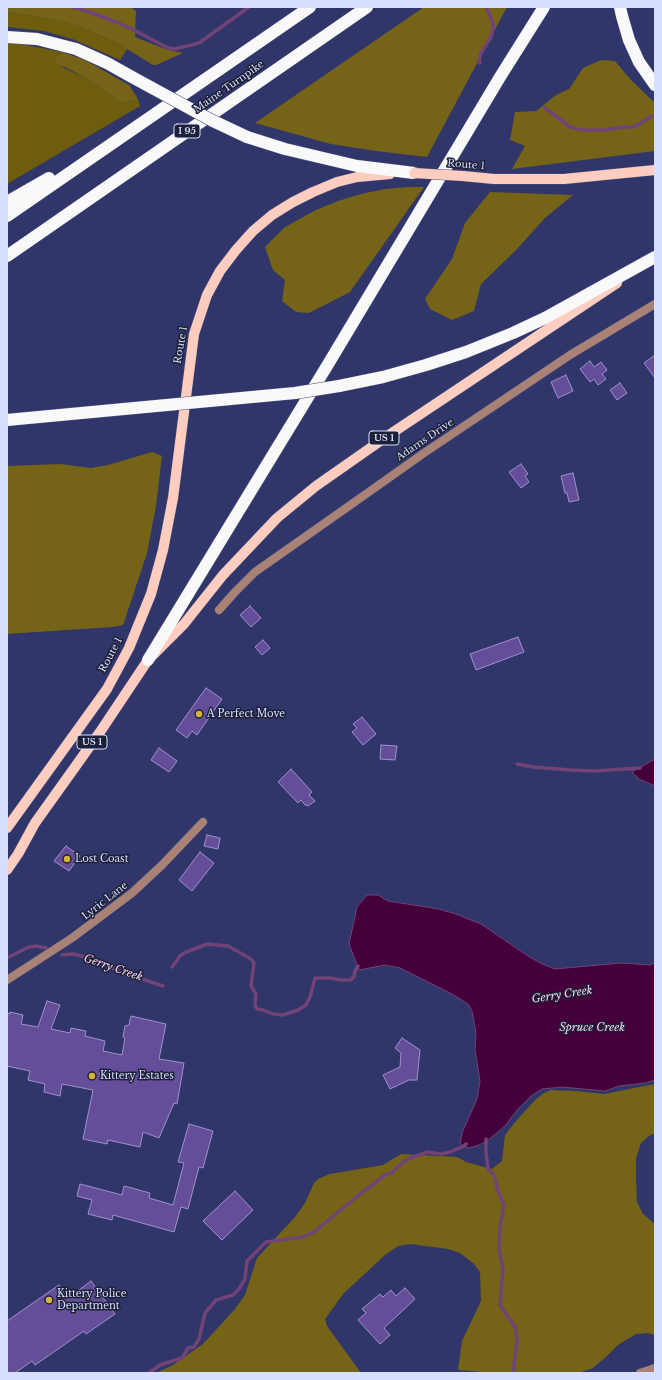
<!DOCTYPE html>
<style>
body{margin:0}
#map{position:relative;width:662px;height:1380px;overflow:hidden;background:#303669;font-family:"Libre Baskerville",serif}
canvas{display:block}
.frame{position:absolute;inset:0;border:8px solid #d8dffe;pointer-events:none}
</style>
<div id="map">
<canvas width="662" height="1380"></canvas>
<div class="frame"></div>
</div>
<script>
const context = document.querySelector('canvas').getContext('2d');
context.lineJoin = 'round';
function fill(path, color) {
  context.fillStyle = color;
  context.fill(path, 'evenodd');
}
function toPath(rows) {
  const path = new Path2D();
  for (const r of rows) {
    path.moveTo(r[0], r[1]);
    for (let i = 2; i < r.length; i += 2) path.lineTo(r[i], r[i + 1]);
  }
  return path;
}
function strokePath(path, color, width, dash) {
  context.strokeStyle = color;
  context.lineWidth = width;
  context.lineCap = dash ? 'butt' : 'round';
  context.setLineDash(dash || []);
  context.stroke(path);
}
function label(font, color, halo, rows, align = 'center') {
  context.font = font + ' "Libre Baskerville",serif';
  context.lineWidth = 3;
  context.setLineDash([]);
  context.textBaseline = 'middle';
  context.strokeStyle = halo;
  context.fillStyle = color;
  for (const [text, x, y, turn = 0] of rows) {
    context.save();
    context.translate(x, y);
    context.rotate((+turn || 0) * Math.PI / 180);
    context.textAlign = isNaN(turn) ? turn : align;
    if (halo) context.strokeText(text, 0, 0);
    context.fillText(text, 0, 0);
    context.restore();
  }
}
const green = toPath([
 [7,12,42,17,78,26,117,43,127,49,120,60,75,40,44,31,7,27],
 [11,42,62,52,55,57,64,68,86,78,121,103,138,99,140,106,7,184,7,43]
]);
const forest = toPath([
 [7,7,130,7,136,11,135,37,168,50,183,53,156,65,153,65,117,43,78,26,42,17,7,12],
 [424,7,507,7,427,157,376,151,331,144,255,123],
 [62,52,85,60,129,85,138,99,121,103,86,78,55,62,55,57],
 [601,60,615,61,631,80,655,103,655,151,512,169,525,146,510,140,515,112,536,111,556,95,569,89,583,68],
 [410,187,424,187,350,292,309,313,296,312,282,301,285,280,273,270,265,247,285,227,316,210,338,201,361,194,385,189],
 [490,192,573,195,545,218,516,250,481,284,474,311,452,320,430,309,425,299,452,259,465,223],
 [152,452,162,456,156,506,147,553,123,625,112,627,7,634,7,466,60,464,91,468,108,465],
 [655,1084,655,1133,649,1136,641,1143,636,1158,636,1180,637,1202,643,1214,655,1224,655,1335,647,1333,636,1334,618,1345,607,1356,593,1368,578,1373,497,1373,458,1370,462,1341,481,1301,480,1272,474,1264,460,1253,448,1249,411,1244,398,1246,385,1255,344,1293,325,1319,327,1326,361,1373,156,1373,173,1365,203,1344,235,1309,245,1295,257,1258,295,1217,305,1203,314,1183,318,1179,330,1174,383,1165,401,1154,457,1157,466,1162,492,1169,502,1161,505,1135,516,1121,535,1100,544,1093,551,1090,575,1091,604,1094]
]);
const water = toPath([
 [655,759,655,786,639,779,632,772,655,759],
 [367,895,378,895,388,901,439,909,456,914,481,924,528,956,542,964,555,969,621,963,650,965,655,963,655,1080,645,1083,619,1086,605,1091,562,1087,542,1089,531,1096,517,1110,505,1126,487,1141,479,1145,469,1148,463,1146,460,1143,462,1133,477,1099,480,1081,475,1050,476,1033,472,1011,468,1004,452,994,400,968,385,965,359,970,349,944,357,907,367,895]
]);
const stream = toPath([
 [72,7,90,12,116,22,132,29,168,48,175,49,199,43,249,7],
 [480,63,479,61,481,53,491,37,493,29,493,23,486,7],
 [545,108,570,127,582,130,606,130,622,127,634,127,652,116],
 [517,764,533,767,570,770,594,771,640,768],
 [62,955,73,954,86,957,127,974,163,986],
 [7,958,29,947,36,946,46,948],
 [172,967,180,956,184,953,207,944,228,946,251,959,254,963,251,986,256,994,255,1005,257,1009,263,1010,273,1014,283,1015,298,1010,306,1005,310,997,315,978,329,978,342,980,350,980,354,977,355,971,358,966],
 [486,1139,486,1152,488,1169,494,1175,498,1191,504,1205,500,1226,499,1249,503,1269,500,1305,515,1327,517,1340,513,1373],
 [149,1373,160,1365,182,1358,188,1348,194,1347,199,1339,205,1313,216,1300,233,1295,239,1289,245,1279,247,1261,266,1242,303,1237,314,1232,360,1194,372,1185,385,1175,393,1172,398,1166,408,1159,427,1152,441,1154,450,1152,464,1146,466,1144]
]);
const building = toPath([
 [655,355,655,378,644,363,655,355],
 [590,361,594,367,601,362,607,370,602,374,606,379,598,385,594,379,590,382,580,369,590,361],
 [566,375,573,391,558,398,551,382,566,375],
 [620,383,627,393,617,400,610,390,620,383],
 [521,464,528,474,525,476,529,482,521,488,509,472,521,464],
 [573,473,579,500,569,502,567,493,565,493,561,476,573,473],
 [250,606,261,618,251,627,240,615,250,606],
 [518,637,524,652,476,670,470,654,518,637],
 [263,640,270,648,262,655,255,647,263,640],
 [206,688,222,699,197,735,192,731,187,738,176,730,206,688],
 [362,717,376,734,363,745,352,732,357,728,353,724,362,717],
 [381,745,397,746,395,760,380,759,381,745],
 [159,748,177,761,169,772,151,760,159,748],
 [291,769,312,792,309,795,315,801,308,806,305,805,301,800,298,803,278,782,291,769],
 [207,835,220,838,218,849,204,846,207,835],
 [66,846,80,856,69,871,54,861,66,846],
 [200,852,214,863,192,891,179,880,200,852],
 [47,1001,60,1005,51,1029,70,1033,71,1028,86,1031,85,1036,105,1041,103,1051,122,1055,125,1038,123,1037,125,1026,129,1025,131,1016,166,1024,159,1059,184,1063,177,1104,174,1103,159,1138,143,1132,140,1147,108,1140,107,1144,83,1139,93,1090,62,1084,60,1096,44,1092,45,1084,28,1080,30,1071,7,1066,7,1013,10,1014,10,1012,23,1015,21,1024,38,1027,47,1001],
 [402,1038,420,1050,417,1080,409,1080,390,1089,383,1075,400,1067,401,1053,395,1048,402,1038],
 [189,1124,213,1131,203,1168,199,1167,188,1209,181,1207,174,1232,113,1215,112,1220,88,1214,92,1200,77,1196,80,1184,122,1195,124,1186,150,1193,149,1198,173,1205,184,1163,178,1162,189,1124],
 [235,1191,253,1210,222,1240,203,1221,235,1191],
 [91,1281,115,1314,86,1334,84,1331,35,1365,32,1361,15,1373,7,1373,7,1321,59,1285,68,1298,91,1281],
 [405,1288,415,1299,384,1328,390,1335,380,1344,358,1320,366,1313,362,1309,380,1294,383,1297,391,1290,396,1296,405,1288]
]);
const street = toPath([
 [219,610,235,592,255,572,349,506,424,453,570,355,655,304],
 [7,980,72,938,132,893,162,865,203,822],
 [640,1373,655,1368]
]);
const primary = toPath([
 [463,176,494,179,564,179,655,170],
 [7,828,107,689,129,648,151,594,163,550,173,498,194,334,207,295,220,271,236,250,253,231,272,215,293,202,313,192,337,182,357,177,390,174],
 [7,870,18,854,35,823,100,732,148,660,184,624,223,575,277,518,316,486,386,437,617,283]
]);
const highway = toPath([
 [620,7,622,16,629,40,639,62,655,85],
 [7,37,37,39,76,49,107,63,132,77],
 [247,137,285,149,357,166,414,173],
 [7,202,49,178],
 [7,216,310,7],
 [7,256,367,7],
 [339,386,383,377,426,365,466,352,513,333,545,318,655,257],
 [7,420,124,409],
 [148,660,330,361,500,77,544,7]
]);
const primaryBridge = toPath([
 [414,173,463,176]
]);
const highwayBridge = toPath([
 [132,77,211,120,247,137],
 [124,409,295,393,339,386]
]);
const markers = [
 [199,714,4,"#d3b635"],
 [67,859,4,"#d3b635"],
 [92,1076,4,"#d3b635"],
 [49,1300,4,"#d3b635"]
];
const shields = [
 [187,131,26],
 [384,438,30],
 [92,742,30]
];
const shieldNames = [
 ["I 95",187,131],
 ["US 1",384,438],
 ["US 1",92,742]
];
const streetNames = [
 ["Maine Turnpike",229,87,-35],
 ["Route 1",466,165,5],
 ["Route 1",181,345,-80],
 ["Adams Drive",425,440,-34],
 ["Route 1",111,655,-62],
 ["Lyric Lane",105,901,-38]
];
const poiNames = [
 ["A Perfect Move",207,714],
 ["Lost Coast",75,859],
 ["Kittery Estates",100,1076],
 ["Kittery Police",57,1294],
 ["Department",57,1306]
];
const waterNames = [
 ["Gerry Creek",113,968,19],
 ["Gerry Creek",562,995,-9],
 ["Spruce Creek",592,1028]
];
fill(green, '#6e5d0c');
fill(forest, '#756418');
fill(water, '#45003b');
strokePath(water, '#714376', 1);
strokePath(stream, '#714376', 3.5);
fill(building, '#654e99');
strokePath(building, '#a091cc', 1);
strokePath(street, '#4b5181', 9);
strokePath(primary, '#4b5181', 11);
strokePath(highway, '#4b5181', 13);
strokePath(street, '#a98175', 8);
strokePath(primary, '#ffcdbf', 10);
strokePath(highway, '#f9f9f9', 12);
strokePath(primaryBridge, '#4b5181', 11, []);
strokePath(highwayBridge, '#4b5181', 13, []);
strokePath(primaryBridge, '#ffcdbf', 10);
strokePath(highwayBridge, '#f9f9f9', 12);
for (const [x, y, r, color] of markers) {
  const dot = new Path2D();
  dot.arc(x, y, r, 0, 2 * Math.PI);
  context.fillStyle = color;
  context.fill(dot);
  strokePath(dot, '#1d2138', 1.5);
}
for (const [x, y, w] of shields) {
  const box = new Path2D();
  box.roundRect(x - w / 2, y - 7, w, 14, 3);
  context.fillStyle = '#1d2138';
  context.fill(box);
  strokePath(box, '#d8dffe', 1);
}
label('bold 9px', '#d8dffe', null, shieldNames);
label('10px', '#d8dffe', '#1d2138', streetNames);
label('10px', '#d8dffe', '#1d2138', poiNames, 'left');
label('italic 11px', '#f9d1ee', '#1d2138', waterNames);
</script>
